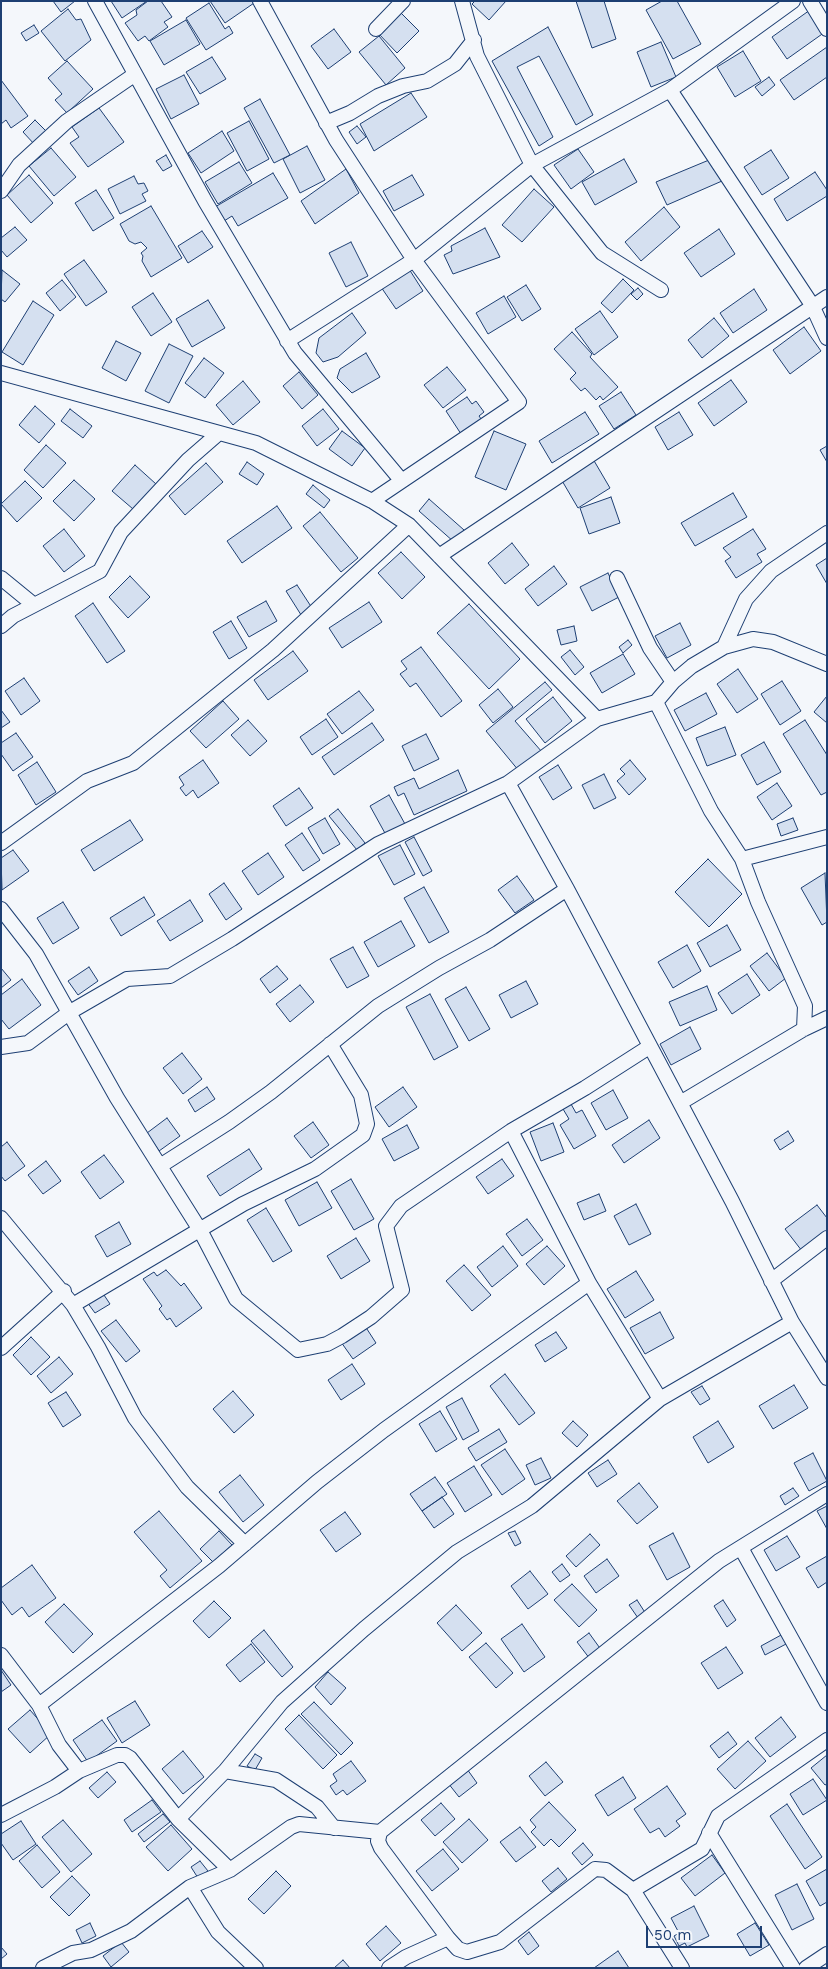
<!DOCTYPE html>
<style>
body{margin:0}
#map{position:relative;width:828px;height:1969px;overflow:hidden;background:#f4f7fb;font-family:"Work Sans",sans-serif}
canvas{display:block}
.frame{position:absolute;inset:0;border:2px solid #1d3f73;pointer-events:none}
.scale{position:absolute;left:646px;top:1926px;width:116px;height:22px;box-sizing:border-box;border:2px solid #1d3f73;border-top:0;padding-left:6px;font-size:15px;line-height:18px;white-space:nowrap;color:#1d3f73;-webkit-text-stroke:4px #f4f7fb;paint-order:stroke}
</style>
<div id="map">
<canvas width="828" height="1969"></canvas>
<div class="frame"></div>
<div class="scale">50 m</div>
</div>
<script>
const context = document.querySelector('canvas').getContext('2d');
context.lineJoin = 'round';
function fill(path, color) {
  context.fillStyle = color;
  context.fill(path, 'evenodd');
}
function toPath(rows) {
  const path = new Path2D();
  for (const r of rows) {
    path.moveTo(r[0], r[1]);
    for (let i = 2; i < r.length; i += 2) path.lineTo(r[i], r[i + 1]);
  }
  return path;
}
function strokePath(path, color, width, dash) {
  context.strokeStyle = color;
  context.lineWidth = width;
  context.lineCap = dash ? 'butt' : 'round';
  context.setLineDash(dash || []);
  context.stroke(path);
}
const building = toPath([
 [53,1,75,1,61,12,53,1],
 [111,1,147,1,122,18,111,1],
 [148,1,161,1,172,17,164,22,168,27,149,41,145,36,138,41,125,23,137,15,136,10,148,1],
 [210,1,257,1,225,23,210,1],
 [475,1,506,1,489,20,472,4,475,1],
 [576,1,604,1,616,39,592,48,576,1],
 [662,1,677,1,701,44,673,59,646,10,662,1],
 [209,3,225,29,229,26,233,33,206,50,186,18,209,3],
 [68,9,76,20,81,19,91,40,65,61,41,31,68,9],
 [810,10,825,32,787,59,772,37,810,10],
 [400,12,419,31,397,53,378,33,400,12],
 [186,20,200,44,164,65,150,41,186,20],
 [34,25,39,33,26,41,21,33,34,25],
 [548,27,593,115,576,125,539,56,517,67,553,137,539,146,492,61,548,27],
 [334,29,351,52,328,69,311,46,334,29],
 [379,36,405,68,386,85,359,52,379,36],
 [661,42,676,77,651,87,637,52,661,42],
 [827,47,827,77,794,100,780,80,827,47],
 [743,51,761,81,735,97,717,67,743,51],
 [212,57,226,79,200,94,186,72,212,57],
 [67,61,93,89,67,113,55,100,62,94,48,78,67,61],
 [184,75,199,104,171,119,156,89,184,75],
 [769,77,775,85,762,96,755,87,769,77],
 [1,80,28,116,11,128,6,120,1,124,1,80],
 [411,93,427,117,374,151,360,124,411,93],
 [260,99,290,155,274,163,244,108,260,99],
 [99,108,124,142,88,167,70,143,79,137,72,127,99,108],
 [35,120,48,133,35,145,23,132,35,120],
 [249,121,269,159,247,171,227,133,249,121],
 [357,126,366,137,357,144,349,132,357,126],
 [222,131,234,151,201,173,188,153,222,131],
 [307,146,325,180,300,193,283,159,307,146],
 [51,148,76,177,54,196,29,166,51,148],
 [578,149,594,172,571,189,554,165,578,149],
 [771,150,789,178,762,195,744,167,771,150],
 [166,155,172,166,163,171,156,161,166,155],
 [624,159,637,182,595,205,582,182,624,159],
 [709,160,722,181,667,205,656,182,709,160],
 [239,162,252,183,218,204,205,182,239,162],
 [346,169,359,193,315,224,301,201,346,169],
 [815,172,827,190,827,196,787,221,774,199,815,172],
 [273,173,288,198,238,226,232,216,224,221,215,207,273,173],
 [29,175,53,203,31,223,7,195,29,175],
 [412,175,424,195,394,211,383,191,412,175],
 [134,176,138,184,144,183,148,191,142,194,146,201,120,214,108,189,134,176],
 [534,189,554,207,522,242,502,225,534,189],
 [96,190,114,218,93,231,75,203,96,190],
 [151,206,182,258,151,277,142,261,143,256,141,253,147,248,141,242,135,244,129,241,120,224,151,206],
 [664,207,680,227,641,261,625,242,664,207],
 [15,227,27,240,7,257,1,250,1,238,15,227],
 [485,228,500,257,453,274,444,255,452,251,451,246,485,228],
 [719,229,735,254,701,277,684,253,719,229],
 [202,231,213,247,188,263,178,246,202,231],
 [351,242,368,276,346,287,329,253,351,242],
 [84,260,107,292,86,306,64,274,84,260],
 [409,269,423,291,396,309,381,287,409,269],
 [2,270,20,284,5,302,1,299,2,270],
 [623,279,634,290,612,313,601,303,623,279],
 [62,280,76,297,60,311,46,293,62,280],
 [526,285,541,309,522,321,507,297,526,285],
 [638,288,643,294,637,300,631,294,638,288],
 [754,289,767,310,733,333,720,313,754,289],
 [153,293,172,322,151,336,132,307,153,293],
 [504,296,516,317,488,334,476,313,504,296],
 [208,300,225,328,192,347,176,319,208,300],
 [33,301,54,315,23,365,2,352,33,301],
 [600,311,618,337,594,355,575,329,600,311],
 [352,313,366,333,338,357,323,362,316,353,319,338,352,313],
 [714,318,729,336,702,358,688,340,714,318],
 [804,327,821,351,790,374,773,350,804,327],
 [572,332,592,354,590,357,618,387,603,400,600,396,596,400,585,388,581,391,570,379,576,373,554,349,572,332],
 [116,341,141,353,126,381,102,368,116,341],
 [169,344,193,356,169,403,145,391,169,344],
 [366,353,380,377,352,393,337,378,340,369,366,353],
 [204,358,224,373,205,398,185,383,204,358],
 [447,367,466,390,443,408,424,385,447,367],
 [299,372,318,395,302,409,283,386,299,372],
 [731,380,747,402,714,426,698,403,731,380],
 [243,381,260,402,233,425,216,405,243,381],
 [621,392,636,415,614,429,599,406,621,392],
 [467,397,472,404,476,401,484,412,479,416,484,423,463,437,446,411,467,397],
 [35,406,55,424,39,443,19,425,35,406],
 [70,409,92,426,83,438,61,421,70,409],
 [323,409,339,429,317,446,302,426,323,409],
 [585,412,599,434,552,463,539,441,585,412],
 [679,412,693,435,668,450,655,427,679,412],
 [342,431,365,448,352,466,329,449,342,431],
 [494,431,526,444,506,490,475,477,494,431],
 [46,445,66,463,43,488,24,470,46,445],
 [827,446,827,462,820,450,827,446],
 [593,459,610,488,578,508,561,479,593,459],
 [247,462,264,474,257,485,239,474,247,462],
 [206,463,223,482,185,515,169,496,206,463],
 [135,465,156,484,133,509,112,491,135,465],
 [74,480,95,499,74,521,53,501,74,480],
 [25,481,42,498,17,522,1,504,25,481],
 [313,485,330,500,324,508,306,494,313,485],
 [733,493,747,517,695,546,681,523,733,493],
 [611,497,620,523,589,534,580,508,611,497],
 [429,499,464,530,454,542,419,511,429,499],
 [277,506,292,528,242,563,227,541,277,506],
 [320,512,358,558,341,572,303,526,320,512],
 [64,529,85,556,64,572,43,546,64,529],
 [753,529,766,549,757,554,762,562,736,578,725,561,731,557,723,548,753,529],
 [512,543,529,565,505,584,488,563,512,543],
 [401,552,425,577,402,599,378,573,401,552],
 [827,558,827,584,816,565,827,558],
 [554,566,567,584,538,606,525,589,554,566],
 [608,573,619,597,592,611,580,587,608,573],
 [130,576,150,597,128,618,109,597,130,576],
 [297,585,314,611,303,618,286,591,297,585],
 [266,601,277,621,249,637,237,617,266,601],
 [369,602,382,622,342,648,329,628,369,602],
 [93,603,125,651,107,663,75,616,93,603],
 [469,604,520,659,489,689,437,633,469,604],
 [231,621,247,648,229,659,213,632,231,621],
 [680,623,691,645,667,658,655,636,680,623],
 [574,626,577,641,561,645,557,630,574,626],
 [628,640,632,645,623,653,619,647,628,640],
 [421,647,462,701,441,717,416,683,410,687,400,674,407,669,401,661,421,647],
 [570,650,584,667,575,675,561,657,570,650],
 [293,651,308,671,268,700,254,680,293,651],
 [623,654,635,674,602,693,590,673,623,654],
 [738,669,758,699,737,713,717,684,738,669],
 [24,678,40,701,21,715,5,691,24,678],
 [782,681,801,711,780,725,761,694,782,681],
 [545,682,552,690,515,721,542,752,519,771,486,731,545,682],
 [498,689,513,707,493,723,479,705,498,689],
 [359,691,374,710,342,734,327,714,359,691],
 [706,693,717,714,685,731,674,710,706,693],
 [827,696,827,723,814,712,827,696],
 [553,697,572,721,545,743,526,719,553,697],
 [223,701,239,719,206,748,190,731,223,701],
 [1,710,10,722,1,728,1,710],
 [326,719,338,737,312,755,300,737,326,719],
 [248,720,267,741,250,756,231,735,248,720],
 [805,720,827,755,827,792,821,795,783,734,805,720],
 [372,723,384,740,334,775,322,757,372,723],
 [725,727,736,755,707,766,696,738,725,727],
 [16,733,33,757,13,771,1,754,1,743,16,733],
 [426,734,439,759,414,771,402,746,426,734],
 [764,742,781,772,757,785,741,755,764,742],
 [203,760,219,783,198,798,193,790,186,796,180,788,184,785,179,777,203,760],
 [630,760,646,779,629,795,617,781,625,774,620,769,630,760],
 [37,762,56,792,36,805,18,775,37,762],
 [558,765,572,788,553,800,539,777,558,765],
 [458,770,467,791,414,815,404,793,398,796,394,787,414,778,419,789,458,770],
 [604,774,616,798,594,809,582,785,604,774],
 [777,783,792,806,772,820,757,797,777,783],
 [299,788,313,808,286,826,273,806,299,788],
 [389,795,405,824,386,835,370,806,389,795],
 [338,809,365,843,357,850,329,816,338,809],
 [325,818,340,844,323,854,308,828,325,818],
 [793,818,798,830,781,836,777,824,793,818],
 [130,820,143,840,94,871,81,850,130,820],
 [302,833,320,860,303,871,285,845,302,833],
 [414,837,432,871,423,876,405,842,414,837],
 [400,845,415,874,394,885,378,856,400,845],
 [13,850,29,871,2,890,1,858,13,850],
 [268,853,284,877,258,895,242,871,268,853],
 [708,859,742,894,709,927,675,892,708,859],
 [825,873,827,922,822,925,801,888,825,873],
 [517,876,534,900,515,913,498,890,517,876],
 [224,883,242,909,226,920,209,894,224,883],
 [424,887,449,932,429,943,404,898,424,887],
 [144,897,155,915,121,936,110,918,144,897],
 [190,900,203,921,170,941,157,921,190,900],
 [63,902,79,928,53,944,37,918,63,902],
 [401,921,415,946,378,967,364,942,401,921],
 [727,925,741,950,710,967,697,943,727,925],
 [687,945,701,971,673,988,658,962,687,945],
 [353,947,369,976,347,988,330,959,353,947],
 [767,953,786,978,769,991,750,966,767,953],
 [277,966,288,979,270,993,260,979,277,966],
 [89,967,98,981,78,995,68,981,89,967],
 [1,968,11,980,1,988,1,968],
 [747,974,760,995,732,1014,718,993,747,974],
 [22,979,41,1005,9,1029,1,1019,1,995,22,979],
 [526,981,538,1004,511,1018,499,995,526,981],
 [300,985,314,1002,290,1022,276,1004,300,985],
 [707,986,717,1010,680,1026,669,1002,707,986],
 [466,987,490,1029,469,1041,445,999,466,987],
 [430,994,458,1047,434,1060,406,1007,430,994],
 [690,1027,701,1049,671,1065,660,1044,690,1027],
 [182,1053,202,1079,183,1094,163,1068,182,1053],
 [207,1087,215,1099,195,1112,188,1100,207,1087],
 [403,1087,417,1107,389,1127,375,1107,403,1087],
 [613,1090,628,1118,606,1130,591,1103,613,1090],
 [571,1104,576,1113,582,1110,596,1136,574,1149,560,1125,569,1119,563,1109,571,1104],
 [167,1118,180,1136,159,1151,147,1133,167,1118],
 [649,1120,660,1138,624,1163,612,1145,649,1120],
 [313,1122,329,1145,311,1158,294,1136,313,1122],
 [553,1123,564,1152,541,1161,530,1132,553,1123],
 [407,1125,419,1148,394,1161,382,1139,407,1125],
 [788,1131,794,1141,780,1150,774,1140,788,1131],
 [7,1142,25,1166,5,1181,1,1176,1,1147,7,1142],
 [249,1149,262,1169,220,1196,207,1176,249,1149],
 [104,1155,124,1182,100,1199,81,1172,104,1155],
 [502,1159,514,1176,488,1194,476,1177,502,1159],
 [46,1161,61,1181,43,1194,28,1175,46,1161],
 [351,1179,374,1219,354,1230,331,1191,351,1179],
 [317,1182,332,1208,299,1226,285,1200,317,1182],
 [599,1194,606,1211,584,1220,577,1203,599,1194],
 [636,1204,651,1234,629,1245,614,1216,636,1204],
 [817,1205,827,1218,827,1232,802,1251,785,1229,817,1205],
 [266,1208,292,1251,273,1262,247,1220,266,1208],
 [527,1219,543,1240,522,1256,506,1234,527,1219],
 [119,1222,131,1244,107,1257,95,1236,119,1222],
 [356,1238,370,1261,341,1279,327,1256,356,1238],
 [503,1246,518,1266,492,1287,477,1267,503,1246],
 [547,1246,565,1266,544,1285,526,1264,547,1246],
 [464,1265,491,1295,472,1311,446,1281,464,1265],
 [166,1270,181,1286,184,1283,202,1308,176,1327,170,1318,167,1320,159,1309,162,1306,143,1279,154,1272,157,1276,166,1270],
 [636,1271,654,1300,625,1318,607,1289,636,1271],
 [102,1292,110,1304,95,1313,87,1302,102,1292],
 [660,1312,674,1338,645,1354,630,1328,660,1312],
 [116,1320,140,1351,126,1362,101,1331,116,1320],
 [365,1326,376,1343,353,1359,341,1342,365,1326],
 [556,1332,567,1348,545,1362,535,1345,556,1332],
 [31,1337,50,1357,31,1375,13,1355,31,1337],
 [59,1357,73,1374,51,1393,37,1376,59,1357],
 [352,1364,365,1384,341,1400,328,1380,352,1364],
 [505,1374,535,1413,519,1425,490,1386,505,1374],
 [794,1385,808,1408,773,1429,759,1406,794,1385],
 [702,1386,710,1399,700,1405,691,1392,702,1386],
 [233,1391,254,1415,234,1433,213,1409,233,1391],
 [66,1392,81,1415,63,1427,48,1403,66,1392],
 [462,1398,479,1431,463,1440,446,1407,462,1398],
 [440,1411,457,1439,436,1452,419,1424,440,1411],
 [573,1421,588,1435,577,1447,562,1433,573,1421],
 [718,1421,734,1447,708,1463,693,1437,718,1421],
 [499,1429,507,1442,476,1461,468,1448,499,1429],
 [505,1449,525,1479,502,1495,481,1465,505,1449],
 [813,1453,827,1481,809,1491,794,1463,813,1453],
 [541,1458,551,1478,535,1485,526,1465,541,1458],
 [608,1460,617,1474,597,1487,588,1473,608,1460],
 [474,1466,492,1495,465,1512,447,1483,474,1466],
 [240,1475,264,1505,243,1522,219,1492,240,1475],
 [435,1477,447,1494,422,1511,410,1494,435,1477],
 [639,1483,658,1507,637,1524,617,1501,639,1483],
 [793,1488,799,1496,785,1505,780,1496,793,1488],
 [442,1497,454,1514,434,1528,422,1511,442,1497],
 [827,1506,827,1529,817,1511,827,1506],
 [159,1511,202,1561,170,1588,160,1576,167,1570,134,1532,159,1511],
 [345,1512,361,1534,336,1552,320,1530,345,1512],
 [219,1531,232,1545,213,1562,200,1549,219,1531],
 [515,1531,521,1543,515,1546,508,1533,515,1531],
 [673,1533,690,1567,667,1580,649,1546,673,1533],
 [590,1534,600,1545,576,1567,566,1556,590,1534],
 [787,1536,800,1557,776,1571,764,1550,787,1536],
 [827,1556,827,1582,818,1588,806,1568,827,1556],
 [607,1559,619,1576,596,1593,584,1576,607,1559],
 [562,1564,570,1575,560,1582,552,1572,562,1564],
 [32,1565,56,1598,29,1617,22,1607,12,1615,1,1600,1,1588,32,1565],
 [530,1571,548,1594,528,1609,511,1586,530,1571],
 [572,1584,597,1610,579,1627,554,1600,572,1584],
 [637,1600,646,1614,638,1618,629,1605,637,1600],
 [723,1600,736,1620,727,1627,714,1606,723,1600],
 [214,1601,231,1618,209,1638,193,1621,214,1601],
 [64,1604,93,1634,73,1653,45,1622,64,1604],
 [456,1605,482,1633,462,1651,437,1623,456,1605],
 [522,1624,545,1657,524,1672,501,1639,522,1624],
 [264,1630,293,1667,282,1677,251,1641,264,1630],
 [589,1633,602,1651,590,1659,577,1642,589,1633],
 [783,1634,788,1643,765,1655,761,1646,783,1634],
 [486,1643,513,1673,496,1688,469,1657,486,1643],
 [251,1644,265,1662,240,1682,226,1665,251,1644],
 [726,1647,743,1673,718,1689,701,1663,726,1647],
 [1,1670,11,1685,1,1692,1,1670],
 [328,1672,346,1688,331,1705,315,1687,328,1672],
 [135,1701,150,1725,122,1743,107,1718,135,1701],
 [314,1702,353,1743,341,1755,301,1714,314,1702],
 [30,1710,51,1734,30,1753,8,1729,30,1710],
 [299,1715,337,1755,323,1769,285,1729,299,1715],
 [781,1717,796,1737,770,1757,755,1738,781,1717],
 [102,1720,117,1741,88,1762,73,1740,102,1720],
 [728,1732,737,1744,719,1758,710,1746,728,1732],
 [748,1741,766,1761,735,1789,717,1769,748,1741],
 [183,1751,204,1777,183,1794,162,1769,183,1751],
 [255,1754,262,1758,255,1770,247,1766,255,1754],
 [827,1755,827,1784,825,1785,811,1768,827,1755],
 [351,1761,366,1781,347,1795,343,1790,336,1795,330,1786,337,1781,333,1774,351,1761],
 [546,1762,563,1782,545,1796,529,1776,546,1762],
 [467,1769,477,1783,459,1797,448,1783,467,1769],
 [107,1772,116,1782,98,1798,89,1788,107,1772],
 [623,1777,636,1798,608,1816,595,1795,623,1777],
 [813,1779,827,1800,803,1815,790,1794,813,1779],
 [667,1786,686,1814,676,1821,680,1826,665,1837,659,1828,650,1833,634,1809,667,1786],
 [152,1800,161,1812,132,1832,124,1820,152,1800],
 [549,1802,576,1830,559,1847,551,1839,544,1846,531,1832,536,1827,530,1820,549,1802],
 [441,1803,455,1819,435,1836,421,1820,441,1803],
 [787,1804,822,1857,805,1869,770,1816,787,1804],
 [163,1814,170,1822,144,1842,138,1834,163,1814],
 [469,1819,488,1840,462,1863,443,1842,469,1819],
 [63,1820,92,1854,71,1872,42,1837,63,1820],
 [21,1821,36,1844,13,1860,1,1843,1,1834,21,1821],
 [171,1825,192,1849,168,1871,146,1847,171,1825],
 [520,1827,536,1847,516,1862,500,1842,520,1827],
 [583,1843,593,1855,582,1865,572,1853,583,1843],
 [37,1845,60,1872,42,1888,19,1861,37,1845],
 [443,1849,459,1869,432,1891,416,1871,443,1849],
 [712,1855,725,1873,695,1896,681,1878,712,1855],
 [200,1861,208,1871,198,1878,191,1867,200,1861],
 [558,1868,567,1879,551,1892,542,1881,558,1868],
 [827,1869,827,1902,820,1906,806,1881,827,1869],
 [276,1871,291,1886,264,1914,248,1899,276,1871],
 [72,1876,90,1895,69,1916,50,1897,72,1876],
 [797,1884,814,1919,792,1930,775,1895,797,1884],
 [694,1906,709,1936,687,1947,685,1943,679,1946,674,1936,679,1933,671,1918,694,1906],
 [90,1923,96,1936,82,1943,76,1930,90,1923],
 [755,1923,769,1945,750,1956,737,1934,755,1923],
 [386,1926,401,1943,380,1961,366,1944,386,1926],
 [529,1932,539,1946,528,1955,518,1941,529,1932],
 [121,1942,129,1952,111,1967,103,1956,121,1942],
 [1,1947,7,1954,1,1959,1,1947],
 [618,1951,629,1968,594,1968,618,1951],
 [343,1960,350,1968,334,1968,343,1960]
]);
const street = toPath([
 [95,1,205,201,295,353,401,480],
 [260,1,336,140,414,260,287,341],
 [462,1,477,56,532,165,602,253,661,290],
 [810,1,827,29],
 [376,29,403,1],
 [670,90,812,305,827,338],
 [326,123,350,113,378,96,403,86,427,81,455,64,474,40],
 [1,191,19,165,67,121,134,75],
 [1,373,256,443,372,501,409,525,597,719],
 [372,501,519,402,414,260,532,165,670,90,793,1],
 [439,556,827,297],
 [1,578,34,605],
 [617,578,650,648,673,682],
 [1,626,13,616,100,571,121,532,188,460,219,433],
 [724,647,746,599,771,571,827,533],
 [656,702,711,811,742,859,758,902,805,1006,804,1029],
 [508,783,567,889,732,1201,792,1322,827,1378],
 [1,843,87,781,133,763,273,650,409,525],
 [742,859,827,837],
 [1,909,36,954,117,1098,200,1230,236,1299,298,1350,327,1344,342,1336,371,1317,402,1290,386,1226,401,1206,511,1131,585,1088,649,1047],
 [1,1047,28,1043,70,1012,127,979,170,976,232,939,378,844,508,783,597,719,656,702,673,682,692,666,724,647,753,639,773,642,827,664],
 [680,1103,804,1029,827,1018],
 [511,1131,589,1283,660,1399],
 [160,1166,229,1122,271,1092,378,1006,439,968,490,940,567,889],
 [1,1218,73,1305,243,1204,315,1169,363,1135,367,1124,361,1095,330,1044],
 [771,1281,827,1238],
 [73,1305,98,1347,135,1418,187,1487,245,1544],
 [1,1348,64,1291],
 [741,1548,827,1703],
 [1,1655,39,1705],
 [225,1771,276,1780,317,1807,334,1828],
 [1,1815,55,1787,79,1771],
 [178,1819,225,1771,282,1702,364,1629,457,1552,532,1506,660,1399,792,1322],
 [709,1833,793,1968],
 [230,1870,178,1819,130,1758,125,1755,117,1755,79,1771,59,1745,39,1705,219,1566,317,1482,384,1430,589,1283],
 [190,1887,230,1870,291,1827,299,1824,380,1832],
 [633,1890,606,1870,595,1869,500,1942,467,1952,458,1949,448,1938,413,1891,381,1848,378,1841,380,1832,719,1561,827,1494],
 [43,1968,73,1953,91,1950,131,1931,190,1887,218,1932,256,1968],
 [389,1968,406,1957,448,1938],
 [682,1968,633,1890,702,1849,718,1816,827,1740],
 [806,1968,827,1954]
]);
fill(building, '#d5e0f0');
strokePath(building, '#1d3f73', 1);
strokePath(street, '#1d3f73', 16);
strokePath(street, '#f4f7fb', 14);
</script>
